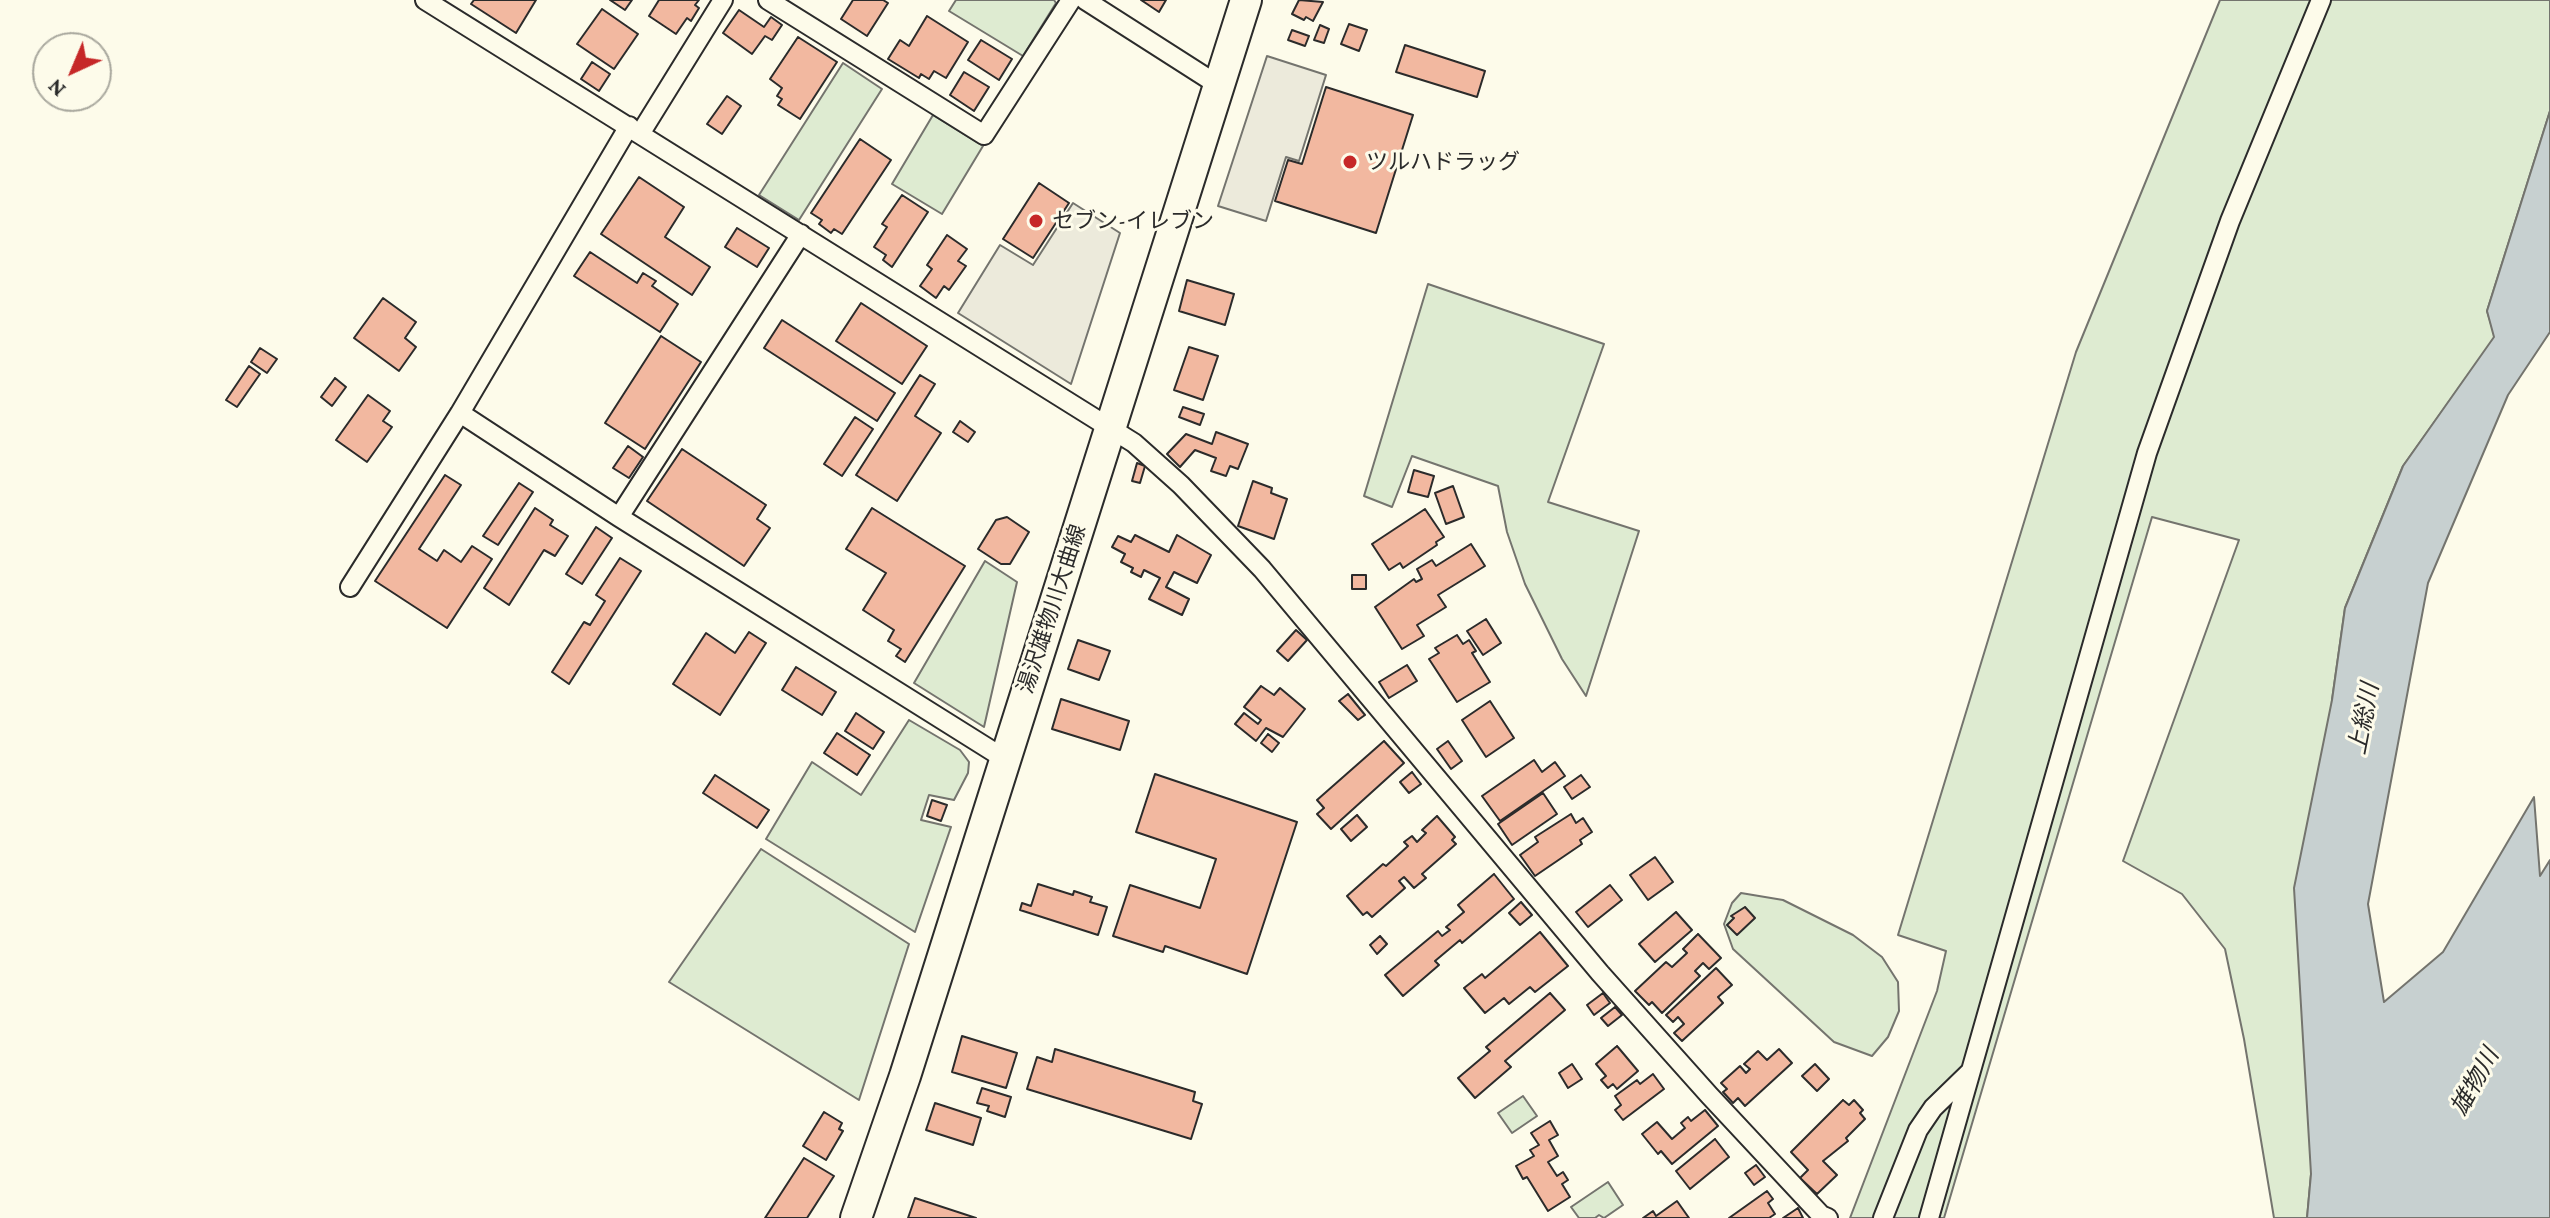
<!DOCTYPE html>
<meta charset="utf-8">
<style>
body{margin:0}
#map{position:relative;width:2550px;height:1218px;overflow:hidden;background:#fdfbea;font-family:"Crimson Pro",serif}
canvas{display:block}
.north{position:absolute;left:32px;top:32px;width:80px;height:80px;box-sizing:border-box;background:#fdfbea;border:2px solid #a9a89e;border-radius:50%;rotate:224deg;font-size:22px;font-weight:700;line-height:32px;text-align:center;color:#2b2b2b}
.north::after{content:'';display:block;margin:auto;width:28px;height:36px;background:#c62828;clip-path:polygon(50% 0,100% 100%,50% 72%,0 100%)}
</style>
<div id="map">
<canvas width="2550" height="1218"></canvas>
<div class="north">N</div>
</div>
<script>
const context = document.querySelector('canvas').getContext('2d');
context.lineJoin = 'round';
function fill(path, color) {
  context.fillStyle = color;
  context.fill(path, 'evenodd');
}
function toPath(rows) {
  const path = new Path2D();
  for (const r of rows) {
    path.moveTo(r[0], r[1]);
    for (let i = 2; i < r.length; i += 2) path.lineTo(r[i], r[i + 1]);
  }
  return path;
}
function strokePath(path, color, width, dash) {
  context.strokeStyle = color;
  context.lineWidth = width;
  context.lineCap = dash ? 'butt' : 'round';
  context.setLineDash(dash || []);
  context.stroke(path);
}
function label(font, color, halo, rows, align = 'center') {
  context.font = font + ' "Crimson Pro","Noto Sans JP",serif';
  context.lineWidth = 6;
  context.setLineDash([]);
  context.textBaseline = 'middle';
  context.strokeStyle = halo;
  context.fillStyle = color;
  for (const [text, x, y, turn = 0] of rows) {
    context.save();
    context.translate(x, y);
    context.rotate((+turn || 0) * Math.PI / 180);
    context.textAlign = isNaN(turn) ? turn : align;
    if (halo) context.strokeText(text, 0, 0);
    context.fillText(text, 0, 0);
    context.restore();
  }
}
const green = toPath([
 [956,0,1054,0,1056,3,1023,56,949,11,956,0],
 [2220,0,2550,0,2550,111,2487,311,2495,337,2403,466,2345,608,2332,700,2311,1174,2307,1218,2274,1218,2244,1039,2225,949,2182,894,2123,861,2239,540,2152,517,1944,1218,1850,1218,1937,991,1946,951,1898,935,2076,352,2220,0],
 [843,63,882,89,799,220,759,195,843,63],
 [933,115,983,146,942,214,892,184,933,115],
 [1428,284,1604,344,1548,502,1639,531,1586,696,1562,659,1525,584,1507,532,1498,486,1412,456,1392,507,1364,496,1428,284],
 [985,561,1017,582,984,727,914,683,985,561],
 [909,720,960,750,969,762,968,773,954,800,929,795,921,820,951,827,915,932,766,839,812,762,861,795,909,720],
 [761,849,909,944,859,1100,669,982,761,849],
 [1741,893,1783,900,1853,935,1882,957,1898,982,1899,1011,1888,1037,1872,1056,1834,1042,1733,949,1724,924,1732,903,1741,893],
 [1523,1096,1537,1116,1512,1133,1498,1113,1523,1096],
 [1608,1182,1623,1205,1604,1218,1599,1215,1595,1218,1579,1218,1571,1207,1608,1182]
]);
const parking = toPath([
 [1267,56,1326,75,1299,161,1286,157,1266,221,1218,206,1267,56],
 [1073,203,1120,233,1071,384,958,313,1000,245,1033,265,1073,203]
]);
const water = toPath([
 [2550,111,2550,332,2508,395,2428,583,2368,904,2384,1002,2443,952,2534,797,2540,876,2550,860,2550,1218,2307,1218,2311,1174,2294,888,2332,700,2345,608,2403,466,2494,337,2487,311,2550,111]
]);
const building = toPath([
 [474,0,536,0,516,33,471,4,474,0],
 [610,0,632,0,625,10,610,0],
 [659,0,699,0,695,5,699,8,691,21,687,18,676,34,649,16,659,0],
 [853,0,883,0,888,3,867,36,841,19,853,0],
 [1141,0,1166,0,1159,12,1141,0],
 [1299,0,1323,2,1313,21,1306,17,1304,20,1292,14,1299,0],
 [602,9,638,34,614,69,577,44,602,9],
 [739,10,764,27,771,17,782,25,772,40,765,36,752,54,723,33,739,10],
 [927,16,968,42,946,78,934,71,929,79,921,74,919,78,888,59,900,40,909,46,927,16],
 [1349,24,1367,30,1359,51,1341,44,1349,24],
 [1320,25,1329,29,1324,43,1314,40,1320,25],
 [1292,30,1309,36,1305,46,1288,40,1292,30],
 [798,37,837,62,800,119,778,105,782,99,777,96,782,88,770,79,798,37],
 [981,40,1012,59,999,80,968,60,981,40],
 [1405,45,1485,71,1477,97,1396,72,1405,45],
 [592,62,610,74,599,91,581,79,592,62],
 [964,72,989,87,974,111,950,95,964,72],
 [1326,87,1413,115,1376,233,1275,201,1288,160,1302,164,1326,87],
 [727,96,741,106,722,134,707,124,727,96],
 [860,139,891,160,842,234,834,229,831,233,819,224,822,220,811,213,860,139],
 [639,177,684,207,665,237,710,267,692,295,601,234,639,177],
 [1039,183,1069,203,1033,258,1003,239,1039,183],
 [902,195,928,212,892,267,883,260,886,255,874,247,887,227,882,224,902,195],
 [737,228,769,248,757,267,725,247,737,228],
 [947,235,967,249,958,261,966,266,949,290,944,286,936,298,920,286,932,269,927,265,947,235],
 [590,252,637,283,643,273,656,281,652,286,678,304,660,332,574,276,590,252],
 [1187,280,1234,294,1225,325,1179,311,1187,280],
 [383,298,416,322,405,338,416,347,399,371,354,338,383,298],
 [861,303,927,346,902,384,836,341,861,303],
 [782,320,895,393,877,421,764,348,782,320],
 [661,336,701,362,645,449,605,423,661,336],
 [1189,347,1218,356,1203,400,1174,390,1189,347],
 [260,348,277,359,267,373,251,362,260,348],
 [249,366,260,374,237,407,226,400,249,366],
 [920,375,935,384,915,416,941,433,897,501,856,475,920,375],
 [335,378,346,387,332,406,321,397,335,378],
 [368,395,390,411,383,421,392,427,367,462,336,440,368,395],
 [1183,407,1204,414,1200,425,1179,417,1183,407],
 [855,417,873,429,842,476,824,464,855,417],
 [960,421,975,432,968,442,953,432,960,421],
 [1216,432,1248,444,1238,469,1230,466,1226,476,1211,471,1216,458,1195,450,1180,467,1167,454,1186,434,1212,444,1216,432],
 [628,446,643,457,629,478,613,468,628,446],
 [682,449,766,505,757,519,770,528,744,566,647,501,682,449],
 [1137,463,1145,466,1140,483,1132,481,1137,463],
 [1414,470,1434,476,1428,497,1408,492,1414,470],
 [445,475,461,485,419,549,437,561,444,550,461,562,472,546,492,559,447,628,375,581,445,475],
 [1253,481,1272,488,1271,493,1287,499,1274,539,1238,526,1253,481],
 [519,483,533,492,498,545,483,536,519,483],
 [1453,486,1464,517,1446,524,1435,493,1453,486],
 [535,508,553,520,550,525,568,536,555,556,544,550,509,605,484,588,535,508],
 [872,508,965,566,905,662,896,656,901,649,888,641,894,630,863,610,886,573,846,549,872,508],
 [1425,509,1444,537,1436,542,1437,545,1403,568,1400,563,1389,570,1372,544,1425,509],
 [1007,517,1029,532,1010,564,1001,564,978,549,996,520,1007,517],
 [596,527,612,538,582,584,566,574,596,527],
 [1135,535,1169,552,1177,535,1211,555,1197,583,1174,572,1166,587,1189,599,1182,615,1149,599,1160,578,1144,570,1141,577,1131,572,1133,568,1121,562,1125,554,1112,547,1118,536,1131,542,1135,535],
 [1471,544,1485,566,1438,595,1446,607,1417,625,1424,636,1402,649,1375,607,1414,579,1416,582,1422,579,1417,569,1432,560,1436,566,1471,544],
 [620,558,641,571,569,684,552,672,584,622,590,625,605,601,596,595,620,558],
 [1352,575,1366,575,1366,589,1352,589,1352,575],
 [1486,619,1501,643,1483,655,1467,631,1486,619],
 [1296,630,1307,640,1288,661,1277,651,1296,630],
 [749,632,766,643,720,715,673,684,706,633,735,653,749,632],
 [1457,635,1463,644,1469,640,1476,651,1472,653,1490,682,1457,702,1429,659,1439,653,1435,648,1457,635],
 [1078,640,1110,651,1099,680,1068,669,1078,640],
 [1407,665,1417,681,1389,698,1379,682,1407,665],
 [796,667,836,692,822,715,782,690,796,667],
 [1261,686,1274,695,1280,688,1305,709,1283,737,1266,728,1256,741,1235,724,1244,713,1258,724,1261,720,1244,707,1261,686],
 [1348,694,1365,715,1358,720,1339,701,1348,694],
 [1061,699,1129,721,1120,750,1052,729,1061,699],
 [1490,701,1514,738,1486,757,1462,720,1490,701],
 [856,713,884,732,873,749,845,731,856,713],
 [837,733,870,755,857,775,824,753,837,733],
 [1268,734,1279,743,1272,752,1261,743,1268,734],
 [1384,741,1404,763,1331,829,1317,814,1324,808,1317,800,1384,741],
 [1448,741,1462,761,1451,769,1437,749,1448,741],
 [1534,760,1542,772,1555,762,1565,776,1500,821,1482,796,1534,760],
 [1412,772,1421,784,1409,793,1400,782,1412,772],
 [1155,774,1297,822,1247,974,1165,946,1163,952,1113,936,1130,885,1200,908,1216,859,1136,832,1155,774],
 [715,775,769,810,757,828,703,793,715,775],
 [1581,775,1590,787,1572,799,1564,787,1581,775],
 [1543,793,1557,814,1512,845,1498,824,1543,793],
 [932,800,947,805,941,821,927,816,932,800],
 [1571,814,1576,823,1583,818,1592,832,1580,840,1582,844,1535,876,1520,855,1538,842,1535,837,1571,814],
 [1357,815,1367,827,1351,841,1341,829,1357,815],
 [1437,816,1455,837,1452,840,1456,844,1422,874,1426,878,1414,888,1404,877,1399,881,1405,888,1372,917,1367,912,1363,915,1347,896,1383,864,1386,866,1408,846,1404,842,1412,836,1417,842,1426,833,1422,830,1437,816],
 [1655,857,1673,882,1648,900,1630,875,1655,857],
 [1494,874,1514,899,1462,943,1460,940,1435,961,1439,965,1403,996,1385,975,1438,931,1442,936,1450,930,1446,927,1464,912,1458,905,1494,874],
 [1038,884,1073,895,1074,891,1092,897,1090,902,1107,907,1098,935,1020,910,1022,903,1031,906,1038,884],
 [1610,885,1622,900,1588,927,1576,912,1610,885],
 [1521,902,1532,915,1520,925,1509,913,1521,902],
 [1745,907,1755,918,1737,935,1727,925,1734,918,1731,916,1745,907],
 [1676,912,1692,930,1655,962,1639,944,1676,912],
 [1540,932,1568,966,1535,992,1530,987,1509,1004,1504,998,1485,1013,1464,988,1482,974,1485,978,1540,932],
 [1698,934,1721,958,1709,969,1703,963,1695,971,1700,976,1662,1013,1652,1002,1649,1005,1635,991,1666,962,1672,967,1687,953,1683,949,1698,934],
 [1380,936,1387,944,1377,954,1370,945,1380,936],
 [1716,968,1732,985,1718,997,1723,1003,1682,1041,1674,1033,1684,1024,1678,1017,1673,1022,1666,1015,1716,968],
 [1550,993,1565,1010,1505,1061,1511,1067,1475,1098,1458,1078,1490,1051,1486,1047,1550,993],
 [1603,993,1610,1003,1594,1015,1587,1005,1603,993],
 [1615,1007,1622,1015,1608,1026,1601,1018,1615,1007],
 [962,1036,1017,1053,1006,1088,952,1072,962,1036],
 [1617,1046,1638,1071,1617,1089,1613,1084,1608,1088,1601,1080,1606,1076,1596,1064,1617,1046],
 [1055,1049,1195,1092,1193,1101,1202,1104,1191,1139,1027,1089,1037,1057,1052,1062,1055,1049],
 [1779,1049,1792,1063,1745,1106,1738,1098,1733,1103,1723,1092,1727,1089,1721,1083,1740,1066,1746,1073,1750,1069,1744,1064,1758,1051,1767,1060,1779,1049],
 [1572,1064,1582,1079,1568,1088,1559,1073,1572,1064],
 [1815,1064,1829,1079,1817,1091,1802,1076,1815,1064],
 [1653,1074,1664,1089,1623,1120,1615,1110,1621,1105,1615,1096,1637,1080,1640,1084,1653,1074],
 [982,1088,1011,1097,1005,1117,987,1111,989,1106,977,1103,982,1088],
 [1843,1100,1849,1105,1854,1100,1863,1110,1860,1113,1865,1119,1846,1138,1848,1141,1823,1161,1837,1175,1817,1194,1800,1178,1808,1170,1791,1152,1843,1100],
 [935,1103,981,1118,973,1145,926,1130,935,1103],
 [1705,1110,1718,1126,1672,1164,1661,1151,1658,1154,1642,1134,1657,1122,1672,1139,1685,1128,1681,1123,1688,1117,1691,1121,1705,1110],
 [824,1112,842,1123,839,1129,843,1131,826,1160,803,1146,824,1112],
 [1550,1121,1558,1135,1549,1140,1558,1156,1548,1162,1557,1176,1563,1172,1568,1180,1562,1184,1570,1197,1548,1211,1527,1177,1523,1179,1516,1166,1534,1156,1530,1150,1539,1145,1531,1133,1550,1121],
 [1715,1139,1729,1157,1690,1189,1676,1171,1715,1139],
 [804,1158,834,1176,807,1218,765,1218,804,1158],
 [1756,1165,1765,1177,1754,1185,1745,1173,1756,1165],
 [1767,1191,1773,1199,1768,1203,1775,1214,1769,1218,1729,1218,1767,1191],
 [915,1198,976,1218,908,1218,915,1198],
 [1677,1201,1689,1218,1643,1218,1653,1211,1656,1216,1677,1201],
 [1798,1208,1803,1218,1783,1218,1798,1208]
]);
const minor = toPath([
 [425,0,1134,443,1181,485,1262,569,1600,973,1709,1095,1821,1215,1828,1218],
 [768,0,984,135,1071,0],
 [1085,0,1218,85],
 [640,134,723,0],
 [460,413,619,517,1005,759],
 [619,517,801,234],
 [350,587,460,413,629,126],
 [1883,1218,1918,1130,1933,1108,1970,1072],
 [1929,1218,2147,453,2230,221,2321,0]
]);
const primary = toPath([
 [856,1218,905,1076,1246,0]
]);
const markers = [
 [1350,162,8,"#c62828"],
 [1036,221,8,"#c62828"]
];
const poiNames = [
 ["ツルハドラッグ",1366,162],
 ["セブン-イレブン",1052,221]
];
const streetNames = [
 ["湯沢雄物川大曲線",1052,609,-72]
];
const waterNames = [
 ["上総川",2364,719,-79],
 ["雄物川",2475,1082,-61]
];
fill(green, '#deebd1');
strokePath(green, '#74746e', 2);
fill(parking, '#eceadb');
strokePath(parking, '#74746e', 2);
fill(water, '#c7d0d0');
strokePath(water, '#74746e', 2);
fill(building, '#f2b8a0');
strokePath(building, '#2b2b2b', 2);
strokePath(minor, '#2b2b2b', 22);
strokePath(primary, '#2b2b2b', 34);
strokePath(minor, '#fdfbea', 18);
strokePath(primary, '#fdfbea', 30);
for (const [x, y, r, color] of markers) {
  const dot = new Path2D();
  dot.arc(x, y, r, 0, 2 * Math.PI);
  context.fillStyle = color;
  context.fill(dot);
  strokePath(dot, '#fdfbea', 3);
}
label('22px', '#2b2b2b', '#fdfbea', poiNames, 'left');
label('22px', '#2b2b2b', '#fdfbea', streetNames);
label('italic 24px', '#2b2b2b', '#fdfbea', waterNames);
</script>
